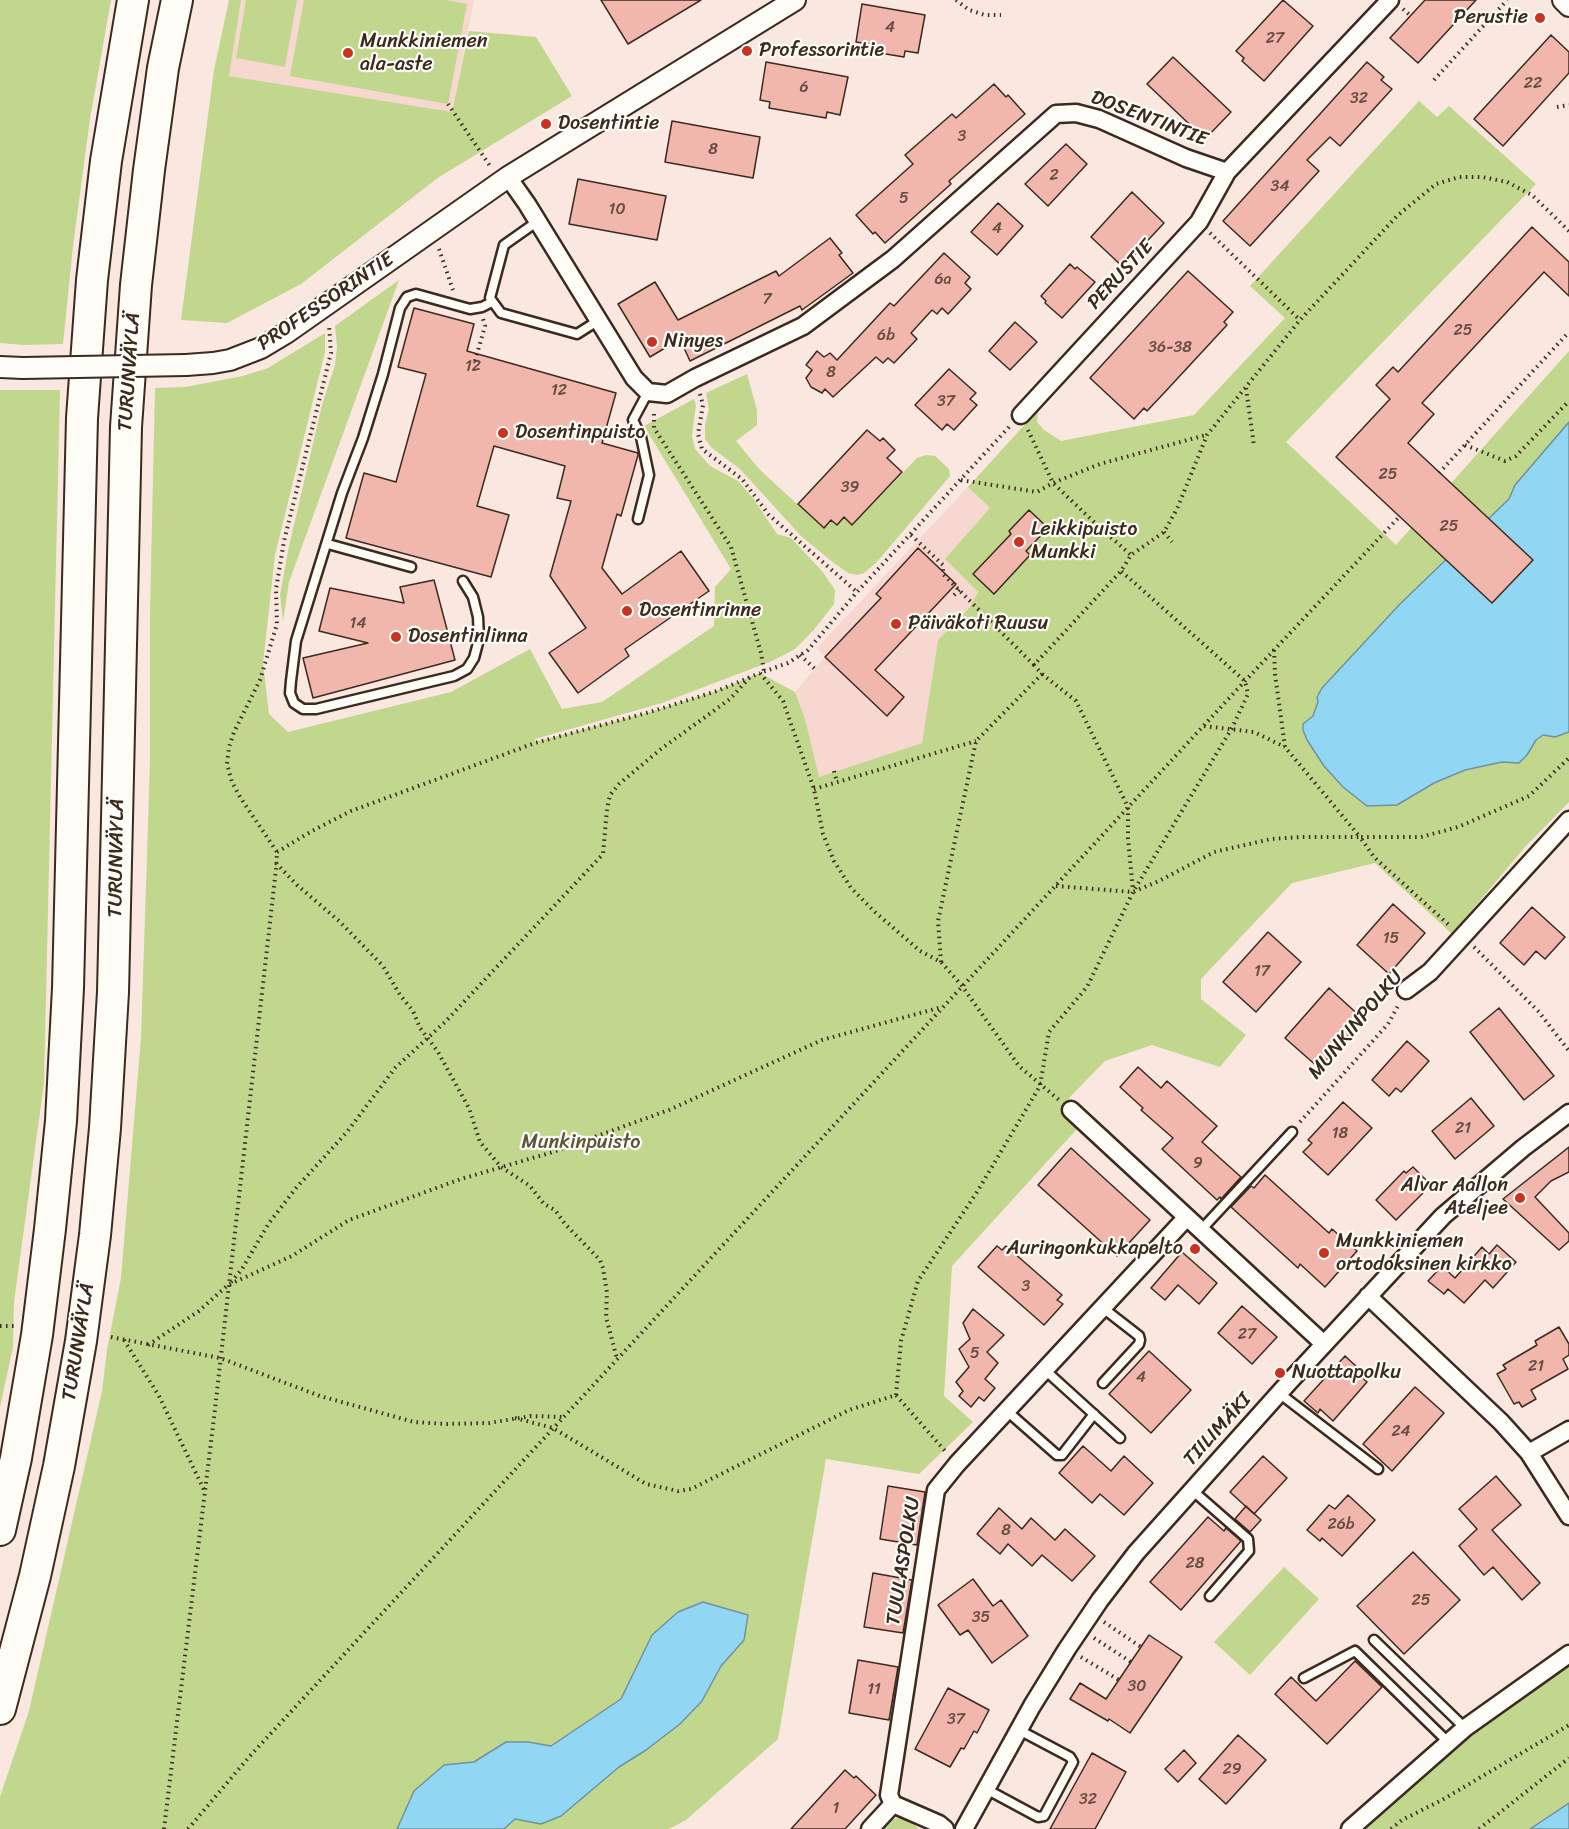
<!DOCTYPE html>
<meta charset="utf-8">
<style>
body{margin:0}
canvas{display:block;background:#f9e7e0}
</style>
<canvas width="1569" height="1829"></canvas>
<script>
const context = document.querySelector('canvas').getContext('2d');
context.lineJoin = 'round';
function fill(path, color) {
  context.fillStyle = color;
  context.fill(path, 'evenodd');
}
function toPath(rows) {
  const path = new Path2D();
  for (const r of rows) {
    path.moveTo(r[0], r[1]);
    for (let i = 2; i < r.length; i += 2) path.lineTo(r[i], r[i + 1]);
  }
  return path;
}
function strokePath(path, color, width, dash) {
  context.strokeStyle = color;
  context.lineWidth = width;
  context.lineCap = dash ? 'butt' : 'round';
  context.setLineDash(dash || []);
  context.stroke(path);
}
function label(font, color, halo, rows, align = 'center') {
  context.font = font + ' Sriracha,sans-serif';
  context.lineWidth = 4.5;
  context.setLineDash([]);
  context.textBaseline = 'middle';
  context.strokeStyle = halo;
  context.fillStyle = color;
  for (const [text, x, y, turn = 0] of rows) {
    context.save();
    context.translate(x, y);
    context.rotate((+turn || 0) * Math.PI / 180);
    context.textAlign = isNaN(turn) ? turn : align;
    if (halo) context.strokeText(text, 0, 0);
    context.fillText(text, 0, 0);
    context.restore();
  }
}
const built = toPath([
 [241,0,474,0,452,112,228,76],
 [968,487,990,508,978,592,969,608,938,640,922,743,818,777,805,719,795,692,825,657,817,648]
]);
const green = toPath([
 [0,0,111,0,90,119,73,246,63,344,24,345,0,343],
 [229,0,241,0,229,76,452,112,469,31,536,37,572,96,439,177,301,284,227,323,181,320,214,70],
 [246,0,297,0,285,67,236,58],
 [304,0,446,0,467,4,448,104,290,76],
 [1419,101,1437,117,1449,106,1536,184,1286,442,1396,545,1569,351,1569,802,1525,847,1452,934,1375,863,1292,883,1201,979,1201,999,1246,1035,1220,1067,1152,1045,1105,1061,1069,1098,1076,1130,952,1266,944,1396,973,1422,919,1474,826,1459,778,1739,686,1820,669,1829,0,1829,0,1797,29,1711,102,1391,107,1350,121,1278,141,1038,150,763,150,613,155,388,185,387,243,376,268,368,325,333,325,352,275,555,263,663,269,714,288,732,451,692,530,649,562,709,602,702,714,626,715,587,731,569,644,426,694,399,696,405,692,436,695,449,710,466,738,481,753,498,777,534,791,538,822,571,835,590,834,604,813,631,795,649,772,661,662,703,535,739,535,742,650,712,716,691,760,673,795,692,805,719,819,777,922,743,938,640,969,608,978,592,945,559,990,508,968,487,1038,410,1037,422,1044,430,1061,441,1194,415,1285,318,1250,286],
 [399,280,289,582,283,621,280,595,289,546,322,405,335,365,337,347,335,326],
 [747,374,757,410,757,425,736,441,760,470,823,528,831,520,837,525,844,517,853,525,917,458,926,455,935,456,949,469,950,476,876,563,864,573,857,575,848,573,830,560,801,536,740,469,712,448,705,439,705,425,709,409,706,393],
 [0,390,60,390,44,1083,14,1302,13,1347,0,1407],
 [1284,1567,1319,1599,1250,1675,1214,1642],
 [1569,1664,1569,1829,1361,1829,1473,1731],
 [900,1817,907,1819,919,1829,881,1829,888,1821]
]);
const water = toPath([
 [1569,422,1569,732,1555,737,1543,735,1536,740,1527,755,1519,763,1502,762,1465,770,1434,783,1397,805,1367,806,1343,787,1324,766,1307,740,1303,730,1303,724,1313,716,1318,702,1317,697,1322,688,1400,604,1509,499,1515,485,1569,422],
 [703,1602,748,1615,744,1640,721,1666,702,1701,680,1724,646,1750,619,1767,561,1816,541,1824,515,1819,504,1829,397,1829,414,1791,444,1765,474,1762,506,1742,528,1742,551,1746,621,1699,652,1635,678,1612,703,1602],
 [1569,1803,1569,1829,1530,1829,1569,1803]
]);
const building = toPath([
 [601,0,701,0,628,44,601,0],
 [1283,0,1313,26,1264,81,1242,61,1244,58,1236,51,1283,0],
 [1425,0,1476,0,1418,63,1390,38,1425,0],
 [862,4,925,15,918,53,905,51,904,57,868,51,869,44,856,42,862,4],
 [1551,35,1569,52,1569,73,1503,146,1474,119,1551,35],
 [1173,57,1231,112,1205,139,1147,84,1173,57],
 [766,62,848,77,840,115,827,112,826,118,769,108,770,102,760,100,766,62],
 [1367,62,1384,77,1381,80,1392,89,1340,146,1330,137,1307,160,1319,171,1250,246,1223,221,1367,62],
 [994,84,1006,97,1008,95,1025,114,949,181,951,184,885,243,875,232,873,234,856,215,913,164,905,155,952,114,956,118,994,84],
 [672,121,760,137,753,178,665,162,672,121],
 [1066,144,1087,164,1048,206,1025,184,1066,144],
 [578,179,666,196,657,240,569,224,578,179],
 [1132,192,1164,223,1123,267,1091,237,1132,192],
 [998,203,1023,226,997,255,971,232,998,203],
 [1532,227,1569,262,1569,296,1544,272,1422,403,1434,414,1408,443,1533,560,1492,603,1336,457,1390,399,1376,385,1393,367,1398,372,1532,227],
 [830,238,842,253,839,255,853,273,802,310,800,306,690,361,680,339,650,357,618,304,655,282,678,320,776,271,779,276,830,238],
 [944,253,970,277,965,283,971,289,948,314,942,308,937,314,932,310,911,333,917,339,894,363,888,358,883,363,876,357,833,397,825,389,822,393,811,387,806,378,812,370,806,365,817,351,824,357,830,353,837,360,890,303,894,306,944,253],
 [1070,264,1075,269,1077,267,1095,282,1062,318,1045,303,1046,301,1041,296,1070,264],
 [1188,271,1233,312,1224,322,1227,325,1164,393,1147,411,1144,408,1134,419,1090,378,1188,271],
 [414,308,474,324,467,351,616,393,602,443,638,453,638,455,621,516,617,514,602,568,622,594,681,551,709,591,625,649,629,656,578,693,549,653,586,628,550,576,571,501,557,498,565,466,494,446,477,506,509,515,491,577,346,538,364,473,396,482,426,374,398,367,414,308],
 [1015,322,1037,342,1010,370,989,351,1015,322],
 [949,369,976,393,970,399,977,405,954,430,947,424,942,430,915,405,949,369],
 [867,430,880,441,883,438,895,450,887,458,902,472,852,525,844,517,837,525,831,520,824,528,798,504,867,430],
 [1029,510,1048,528,1026,551,1030,555,994,594,973,574,1011,534,1009,531,1029,510],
 [918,548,956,584,875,670,904,697,887,716,825,657,881,598,876,594,918,548],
 [434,580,455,660,313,698,303,658,368,643,319,631,330,588,404,603,400,587,434,580],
 [1393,904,1425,933,1389,974,1357,945,1393,904],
 [1532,907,1565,937,1545,959,1536,951,1524,965,1500,943,1532,907],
 [1268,932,1301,962,1256,1012,1223,982,1268,932],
 [1329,988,1363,1019,1319,1068,1285,1038,1329,988],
 [1499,1008,1554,1076,1524,1100,1470,1032,1499,1008],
 [1407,1041,1429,1061,1401,1092,1396,1088,1389,1096,1372,1080,1407,1041],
 [1138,1067,1161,1088,1167,1081,1217,1126,1202,1142,1241,1177,1221,1199,1220,1197,1217,1200,1162,1149,1173,1138,1141,1110,1143,1108,1120,1087,1138,1067],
 [1471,1098,1494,1126,1455,1159,1432,1131,1471,1098],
 [1343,1102,1372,1128,1328,1175,1303,1152,1312,1143,1308,1140,1343,1102],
 [1569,1147,1569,1172,1551,1181,1535,1197,1569,1233,1569,1241,1559,1250,1503,1199,1569,1147],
 [1071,1148,1150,1220,1117,1256,1038,1185,1071,1148],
 [1413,1167,1429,1183,1422,1189,1424,1192,1396,1220,1376,1200,1404,1171,1406,1173,1413,1167],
 [1265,1175,1329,1233,1332,1229,1357,1251,1325,1287,1300,1264,1298,1268,1231,1207,1251,1186,1254,1188,1265,1175],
 [1497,1245,1516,1262,1493,1288,1485,1280,1464,1303,1448,1289,1444,1294,1428,1281,1442,1266,1455,1278,1482,1247,1489,1254,1497,1245],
 [997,1246,1002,1250,1006,1246,1062,1295,1057,1300,1063,1304,1044,1325,978,1267,997,1246],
 [1182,1252,1217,1283,1199,1304,1178,1285,1165,1300,1151,1288,1182,1252],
 [1242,1306,1277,1337,1252,1364,1218,1333,1242,1306],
 [973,1309,1004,1335,987,1352,998,1363,985,1379,995,1388,984,1401,979,1397,971,1407,959,1396,963,1391,956,1382,969,1367,959,1349,970,1339,963,1323,973,1309],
 [1559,1327,1569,1344,1569,1355,1563,1359,1568,1369,1531,1390,1536,1399,1522,1407,1519,1402,1514,1404,1497,1374,1506,1369,1503,1365,1537,1345,1535,1341,1559,1327],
 [1149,1351,1191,1390,1151,1433,1109,1394,1149,1351],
 [1345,1356,1358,1368,1355,1371,1367,1382,1333,1421,1320,1409,1318,1413,1304,1401,1345,1356],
 [1415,1387,1444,1413,1392,1471,1363,1444,1415,1387],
 [1083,1446,1111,1471,1124,1456,1153,1483,1124,1515,1100,1494,1092,1503,1059,1473,1083,1446],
 [1263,1456,1287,1478,1254,1514,1230,1492,1263,1456],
 [1496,1476,1521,1505,1492,1530,1540,1583,1522,1600,1493,1567,1484,1575,1459,1546,1477,1529,1459,1509,1496,1476],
 [888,1486,925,1492,917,1545,880,1539,888,1486],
 [1348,1495,1375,1520,1342,1556,1322,1538,1320,1541,1307,1530,1329,1505,1335,1509,1348,1495],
 [1246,1506,1261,1520,1250,1532,1235,1519,1246,1506],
 [999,1508,1022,1529,1031,1518,1055,1540,1065,1529,1095,1556,1072,1581,1042,1555,1032,1566,1008,1544,1000,1554,977,1534,999,1508],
 [1208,1517,1224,1531,1226,1528,1241,1541,1181,1610,1150,1582,1208,1517],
 [1413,1552,1460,1600,1404,1654,1357,1606,1413,1552],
 [873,1573,912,1580,903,1633,864,1627,873,1573],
 [973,1579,993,1606,1001,1600,1028,1636,992,1663,968,1630,960,1635,938,1605,973,1579],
 [1149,1635,1182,1657,1130,1733,1109,1719,1108,1721,1070,1699,1080,1683,1106,1699,1149,1635],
 [858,1660,898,1667,889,1720,849,1713,858,1660],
 [1355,1661,1382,1687,1327,1744,1275,1694,1291,1677,1316,1701,1355,1661],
 [948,1688,989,1710,977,1733,974,1731,964,1749,961,1748,950,1767,915,1749,948,1688],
 [1238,1735,1266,1760,1226,1804,1199,1779,1238,1735],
 [1184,1750,1196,1763,1178,1782,1165,1769,1184,1750],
 [1092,1753,1126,1772,1095,1829,1050,1829,1092,1753],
 [845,1770,854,1778,856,1776,876,1795,845,1829,791,1829,845,1770]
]);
const path = toPath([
 [956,0,969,10,985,15,1001,15],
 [1403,9,1411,16],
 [1434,80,1507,0],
 [448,104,490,166],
 [1557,107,1569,105],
 [1210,233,1300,320],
 [439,249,453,290],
 [475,361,485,326,483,319],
 [1246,388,1254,446],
 [700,394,703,405,698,434,702,449,742,479,769,515,857,592],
 [654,414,654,428,731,547,761,653,764,671],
 [1009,427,857,592,808,650,788,663,760,673,783,701,814,789,823,834,834,861,851,888,875,912,920,951,941,962,962,986,1019,1066,1059,1100],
 [1028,430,1053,483,1097,525,1131,555],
 [1465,445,1505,461,1516,456,1569,401],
 [1439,473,1569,332],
 [961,480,1037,492,1053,483,1100,464,1206,435],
 [1164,532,1172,542],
 [911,535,943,565,943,574,1034,665],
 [954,595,960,589],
 [1274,650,1275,674,1285,747,1360,837,1421,837,1458,827,1529,796,1569,758],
 [800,655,815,669],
 [1042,674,1076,701,1128,807,1128,839,1133,891],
 [1204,726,1254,732,1285,747],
 [834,771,837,782],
 [814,789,976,741],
 [277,852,312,831,351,811,535,743,650,712,717,691,760,673],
 [276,863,297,885,339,921,383,966,400,995,413,1011,420,1028,438,1052,469,1108,480,1142,501,1167,530,1186,544,1204,555,1210,565,1224,600,1260,603,1268,607,1293,606,1317,617,1359],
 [1056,886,1133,892,1159,881,1214,852,1245,845,1271,839,1301,837,1360,837,1374,857,1450,926],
 [1474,947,1539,1012,1569,1051],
 [941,962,938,921,976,741,1042,674,1034,665,1121,571,1131,555,1164,532,1177,509,1207,435,1300,320,1397,216,1436,184,1459,177,1482,177,1507,182,1532,195,1569,231],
 [1300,1122,1388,1024,1399,1004],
 [231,1282,242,1269,269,1223,296,1188,347,1132,395,1068,445,1022,603,854,607,809,610,795,619,784,661,749,730,699,750,677],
 [0,1326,14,1326],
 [111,1337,220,1358,320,1396,414,1422,446,1424,489,1423,531,1416,564,1417],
 [124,1340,159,1396,205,1492],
 [148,1345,199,1311,228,1285,292,1256,349,1220,461,1179,553,1152,669,1110,822,1040,942,1007],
 [896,1395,901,1341,918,1281,977,1192,1040,1086,1049,1032,1087,987,1133,892,1232,728,1248,694,1245,681,1121,571],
 [515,1418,553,1428,646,1484,678,1491,691,1489,849,1410,896,1395,946,1452],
 [1104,1622,1141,1647],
 [1094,1638,1131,1662],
 [1081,1657,1119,1680],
 [164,1829,215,1409,276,869,277,852,240,797,232,782,227,764,229,747,234,732,260,680,277,624,276,589,284,541,331,353,329,325],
 [188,1829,249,1757,1245,681,1400,516],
 [1391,1829,1402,1820,1442,1800,1569,1725],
 [1479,1829,1569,1758]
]);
const service = toPath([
 [538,221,504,245,490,298,501,313,577,334,599,320],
 [638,519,649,475,641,437,633,420,648,392],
 [328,544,411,567],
 [463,581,473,597,478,617,479,639,474,658,467,669,454,676,316,709,303,709,294,703,290,693,291,681,296,641,342,493,363,438,383,374,400,308,407,297,416,294,470,309,482,307,492,302],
 [1201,1230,1292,1132],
 [1045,1370,1120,1438],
 [1103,1383,1139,1344,1140,1340,1139,1336,1103,1308],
 [1279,1393,1378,1469],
 [1007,1411,1057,1455,1062,1455,1094,1414],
 [1192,1490,1248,1539,1249,1551,1210,1596],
 [1374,1640,1465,1728],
 [1304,1678,1355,1651,1448,1742],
 [986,1789,1038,1817,1044,1816,1073,1762,1070,1757,1019,1730]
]);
const minor = toPath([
 [508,177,527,204,634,378,648,392,667,394,695,378,803,326,893,259,1056,114,1076,113,1099,119,1186,158,1227,172],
 [1021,415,1199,222,1227,172,1390,0],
 [1406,990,1430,972,1569,820],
 [1071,1110,1324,1344],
 [1368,1296,1501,1422,1529,1453,1569,1516],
 [1529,1453,1569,1430],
 [870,1829,893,1804],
 [945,1829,939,1824,893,1804,889,1795,936,1490,957,1464,1186,1218],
 [964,1829,1032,1706,1067,1649,1100,1600,1136,1553,1290,1381,1443,1216,1523,1148,1569,1113],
 [1350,1829,1465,1728,1569,1654]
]);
const tertiary = toPath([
 [1563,0,1569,6],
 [186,365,213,363,230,360,261,348,286,333,508,177,795,0],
 [0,367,23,368]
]);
const motorway = toPath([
 [0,1530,16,1458,37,1335,50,1229,61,1121,68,988,82,418,92,280,106,161,133,0],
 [0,1709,35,1576,59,1466,81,1341,95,1235,105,1128,113,992,126,427,136,285,149,170,163,68,177,0]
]);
const tertiaryBridge = toPath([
 [23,368,186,365]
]);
const markers = [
 [1540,18,6,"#c8321e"],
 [747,51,6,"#c8321e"],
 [348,53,6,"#c8321e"],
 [546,124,6,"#c8321e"],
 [652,342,6,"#c8321e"],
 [503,433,6,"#c8321e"],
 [1019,542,6,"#c8321e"],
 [627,611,6,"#c8321e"],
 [896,624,6,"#c8321e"],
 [396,637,6,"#c8321e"],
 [1520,1198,6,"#c8321e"],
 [1195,1249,6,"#c8321e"],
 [1324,1253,6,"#c8321e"],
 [1280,1373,6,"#c8321e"]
];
const numberNames = [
 ["4",890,28],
 ["27",1275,39],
 ["22",1533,84],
 ["6",804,88],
 ["32",1359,99],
 ["3",962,137],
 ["8",713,150],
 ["2",1054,176],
 ["34",1280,187],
 ["5",904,199],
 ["10",617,210],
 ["4",997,229],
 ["6a",943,280],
 ["7",767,300],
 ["25",1463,331],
 ["6b",886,336],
 ["36-38",1170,348],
 ["12",473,367],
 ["8",831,373],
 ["12",559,391],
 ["37",946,402],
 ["25",1388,475],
 ["39",850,488],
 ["25",1449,527],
 ["14",358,624],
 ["15",1391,939],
 ["17",1262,972],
 ["21",1463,1129],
 ["18",1340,1134],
 ["9",1198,1164],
 ["3",1026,1287],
 ["27",1247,1335],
 ["5",975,1354],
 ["21",1536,1367],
 ["4",1141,1378],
 ["24",1401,1432],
 ["26b",1341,1525],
 ["8",1006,1531],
 ["28",1195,1564],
 ["25",1421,1601],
 ["35",981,1618],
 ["30",1137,1687],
 ["11",874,1690],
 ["37",956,1720],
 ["29",1232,1770],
 ["32",1088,1800],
 ["1",836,1809]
];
const poiNames = [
 ["Perustie",1528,18,"right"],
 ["Munkkiniemen",360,42],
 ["ala-aste",360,65],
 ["Professorintie",759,51],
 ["Dosentintie",558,124],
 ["Ninyes",664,342],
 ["Dosentinpuisto",515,433],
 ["Leikkipuisto",1031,530],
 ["Munkki",1031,553],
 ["Dosentinrinne",639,611],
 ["Päiväkoti Ruusu",908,624],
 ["Dosentinlinna",408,637],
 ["Alvar Aallon",1508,1186,"right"],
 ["Ateljee",1508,1209,"right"],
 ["Munkkiniemen",1336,1242],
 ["ortodoksinen kirkko",1336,1265],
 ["Auringonkukkapelto",1183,1249,"right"],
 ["Nuottapolku",1292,1373]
];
const streetNames = [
 ["DOSENTINTIE",1149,119,21],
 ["PERUSTIE",1121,275,-47],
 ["PROFESSORINTIE",326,302,-34],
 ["TURUNVÄYLÄ",130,372,-86],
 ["TURUNVÄYLÄ",117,858,-89],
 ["MUNKINPOLKU",1356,1025,-50],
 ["TURUNVÄYLÄ",79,1342,-81],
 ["TIILIMÄKI",1218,1430,-48],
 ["TUULASPOLKU",904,1561,-81]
];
const parkNames = [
 ["Munkinpuisto",581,1143]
];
fill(built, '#f7d8d0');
fill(green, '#c1d78d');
fill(water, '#91d7f3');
strokePath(water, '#6f929e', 1.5);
fill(building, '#f1b6ac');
strokePath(building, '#3b2a1e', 1.5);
strokePath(service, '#3b2a1e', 13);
strokePath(minor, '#3b2a1e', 21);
strokePath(tertiary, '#3b2a1e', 24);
strokePath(motorway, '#3b2a1e', 34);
strokePath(path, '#3b2a1e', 4, [1.5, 4.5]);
strokePath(service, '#fdfcf7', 8);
strokePath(minor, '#fdfcf7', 16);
strokePath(tertiary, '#fdfcf7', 20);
strokePath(motorway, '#fdfcf7', 30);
strokePath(tertiaryBridge, '#3b2a1e', 24, []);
strokePath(tertiaryBridge, '#fdfcf7', 20);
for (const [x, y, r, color] of markers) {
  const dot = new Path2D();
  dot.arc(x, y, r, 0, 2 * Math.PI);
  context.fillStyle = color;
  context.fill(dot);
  strokePath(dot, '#fdfcf7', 2);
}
label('16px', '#684d42', null, numberNames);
label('20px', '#3b2a1e', '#fdfcf7', poiNames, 'left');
label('20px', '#3b2a1e', '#fdfcf7', streetNames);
label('20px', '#5c553a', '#fdfcf7', parkNames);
</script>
